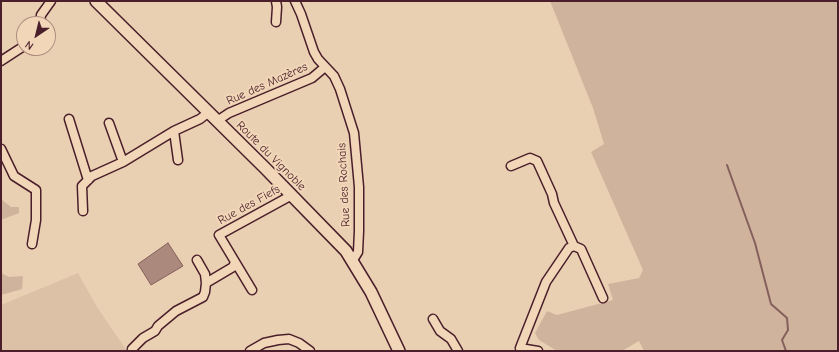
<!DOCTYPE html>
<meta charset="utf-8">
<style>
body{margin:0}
#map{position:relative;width:839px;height:352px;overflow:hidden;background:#ead0b2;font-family:"Comic Neue",sans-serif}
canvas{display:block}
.frame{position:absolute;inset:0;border:2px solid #4a1f2b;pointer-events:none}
.north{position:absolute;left:16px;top:16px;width:40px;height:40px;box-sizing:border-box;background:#f1d7b8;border:1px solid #ae8d80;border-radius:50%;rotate:215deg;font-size:11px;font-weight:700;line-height:16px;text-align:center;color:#4a1f2b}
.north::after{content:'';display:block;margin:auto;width:14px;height:18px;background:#4a1f2b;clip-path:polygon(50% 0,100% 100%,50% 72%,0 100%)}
</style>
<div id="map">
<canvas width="839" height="352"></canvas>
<div class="frame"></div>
<div class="north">N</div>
</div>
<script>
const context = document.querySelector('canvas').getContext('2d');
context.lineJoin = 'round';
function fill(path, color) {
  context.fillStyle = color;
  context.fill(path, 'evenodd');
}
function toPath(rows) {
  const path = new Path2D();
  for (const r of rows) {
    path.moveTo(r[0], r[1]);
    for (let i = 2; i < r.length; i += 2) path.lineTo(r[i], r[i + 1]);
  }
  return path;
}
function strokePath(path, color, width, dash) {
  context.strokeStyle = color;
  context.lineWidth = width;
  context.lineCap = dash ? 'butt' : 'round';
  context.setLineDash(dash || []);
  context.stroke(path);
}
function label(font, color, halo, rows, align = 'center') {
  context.font = font + ' "Comic Neue",sans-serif';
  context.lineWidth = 4;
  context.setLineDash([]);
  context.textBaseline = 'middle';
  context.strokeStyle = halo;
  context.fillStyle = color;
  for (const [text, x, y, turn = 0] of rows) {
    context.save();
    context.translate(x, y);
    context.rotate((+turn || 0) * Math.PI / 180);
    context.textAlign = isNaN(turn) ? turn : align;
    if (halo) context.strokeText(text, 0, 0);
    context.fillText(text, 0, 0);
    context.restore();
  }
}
const built = toPath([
 [78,273,97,307,127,351,1,351,1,305]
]);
const green = toPath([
 [550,1,838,1,838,351,644,351,639,341,622,351,557,351,539,340,535,333,547,311,557,315,613,300,608,284,639,278,643,270,591,152,604,144,593,108],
 [1,199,11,207,19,207,19,213,1,220],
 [1,270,3,274,9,277,23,276,22,289,1,295]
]);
const water = toPath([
 [168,243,183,266,151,285,138,264,168,243]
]);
const stream = toPath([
 [727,165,755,243,771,304,787,318,788,330,782,340,786,351]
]);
const street = toPath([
 [276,1,277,7,276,22],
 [295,1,301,14,314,52,318,59,334,76,340,89,354,133,359,187,359,231,358,252,353,260],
 [40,24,41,15,51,1],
 [1,61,24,46],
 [69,119,88,180],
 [217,121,229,113,312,78,325,67],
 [109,123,123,162],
 [174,131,178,160],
 [1,149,14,176,36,190,36,220,32,244],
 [511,166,530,158,537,161,552,194,554,203,574,246,581,249,603,298],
 [83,211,82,186,92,176,123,162,174,131,200,119,209,112],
 [206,283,233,267,235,262],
 [252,290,219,235,292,195],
 [433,319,440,331,451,339,458,351],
 [520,348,546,282,569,248,574,246],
 [520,348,538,351],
 [132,349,143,338,155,331,158,326,176,311,203,297,205,292,206,283,205,274,197,260],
 [250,351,264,343,278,340,289,339,299,343,310,351]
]);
const secondary = toPath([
 [96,1,265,168,346,251,371,292,399,351]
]);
const streetNames = [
 ["Rue des Mazères",267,84,-24],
 ["Route du Vignoble",271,156,45],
 ["Rue des Rochais",344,185,-93],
 ["Rue des Fiefs",249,205,-29]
];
fill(built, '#ddc1a7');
fill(green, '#d0b39c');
fill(water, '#ab8a7d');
strokePath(water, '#845f5c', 1);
strokePath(stream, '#845f5c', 2);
strokePath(street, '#4a1f2b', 11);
strokePath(secondary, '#4a1f2b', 14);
strokePath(street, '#f1d7b8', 8);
strokePath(secondary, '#f1d7b8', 11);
label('12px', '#4a1f2b', '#f1d7b8', streetNames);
</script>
